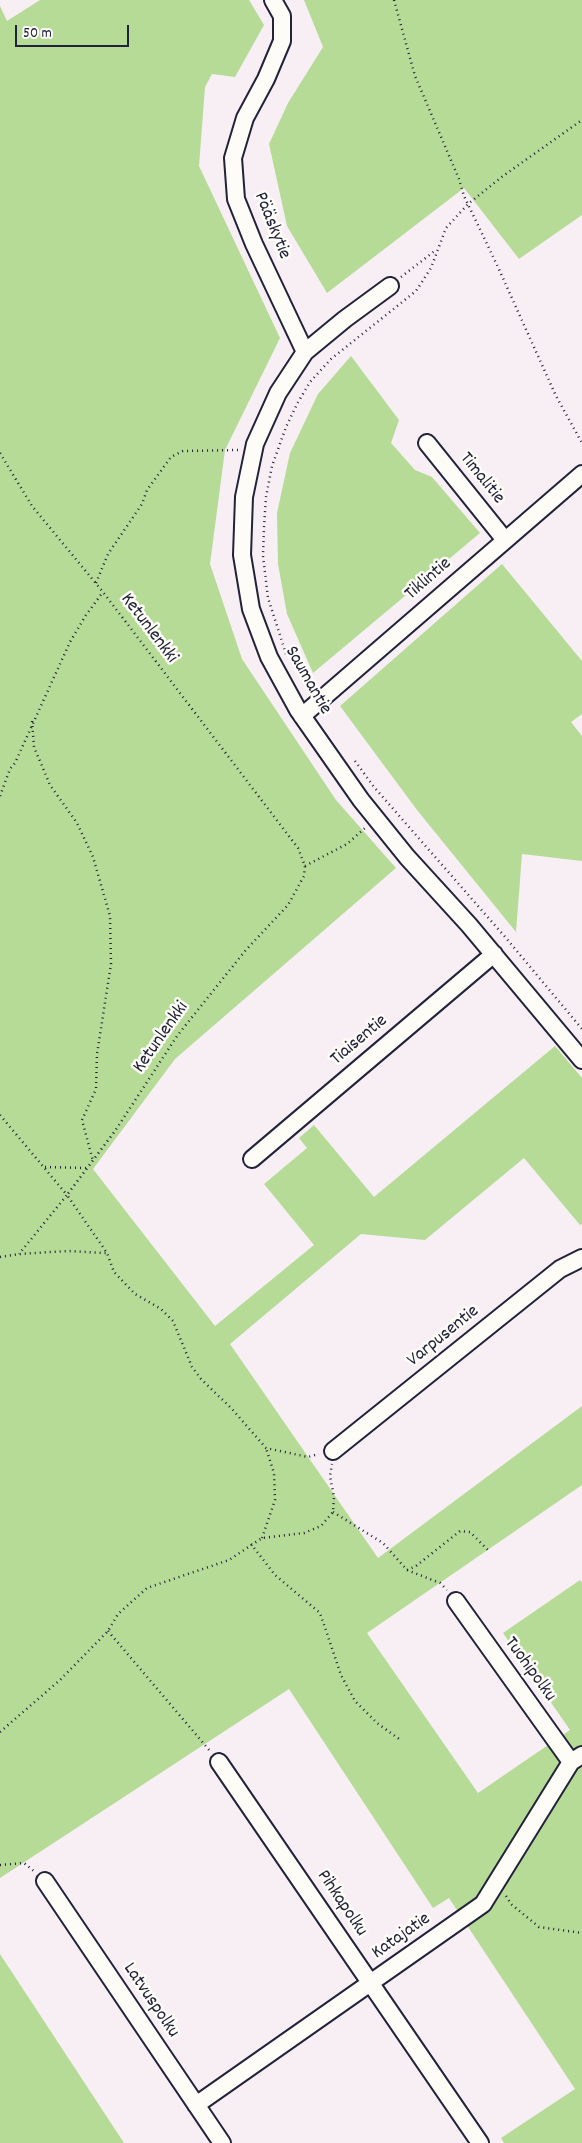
<!DOCTYPE html>
<meta charset="utf-8">
<style>
body{margin:0}
#map{position:relative;width:582px;height:2143px;overflow:hidden;background:#f7eff4;font-family:Dekko,sans-serif}
canvas{display:block}
.scale{position:absolute;left:15px;top:25px;width:114px;height:22px;box-sizing:border-box;border:2px solid #22223b;border-top:0;padding-left:6px;font-size:15px;line-height:18px;white-space:nowrap;color:#22223b;-webkit-text-stroke:4px #fdfcf7;paint-order:stroke}
</style>
<div id="map">
<canvas width="582" height="2143"></canvas>
<div class="scale">50 m</div>
</div>
<script>
const context = document.querySelector('canvas').getContext('2d');
context.lineJoin = 'round';
function fill(path, color) {
  context.fillStyle = color;
  context.fill(path, 'evenodd');
}
function toPath(rows) {
  const path = new Path2D();
  for (const r of rows) {
    path.moveTo(r[0], r[1]);
    for (let i = 2; i < r.length; i += 2) path.lineTo(r[i], r[i + 1]);
  }
  return path;
}
function strokePath(path, color, width, dash) {
  context.strokeStyle = color;
  context.lineWidth = width;
  context.lineCap = dash ? 'butt' : 'round';
  context.setLineDash(dash || []);
  context.stroke(path);
}
function label(font, color, halo, rows, align = 'center') {
  context.font = font + ' Dekko,sans-serif';
  context.lineWidth = 5;
  context.setLineDash([]);
  context.textBaseline = 'middle';
  context.strokeStyle = halo;
  context.fillStyle = color;
  for (const [text, x, y, turn = 0] of rows) {
    context.save();
    context.translate(x, y);
    context.rotate((+turn || 0) * Math.PI / 180);
    context.textAlign = isNaN(turn) ? turn : align;
    if (halo) context.strokeText(text, 0, 0);
    context.fillText(text, 0, 0);
    context.restore();
  }
}
const green = toPath([
 [40,0,249,0,264,25,235,77,212,74,205,87,199,166,280,338,225,450,210,564,242,659,336,800,396,868,175,1059,93,1169,215,1326,314,1245,264,1184,307,1148,299,1138,314,1125,374,1197,555,1046,582,1078,582,1224,580,1225,524,1158,425,1240,361,1234,230,1344,378,1558,582,1406,582,1485,367,1633,478,1793,570,1730,503,1633,580,1580,582,1583,582,2143,504,2143,501,2138,575,2089,449,1898,433,1908,289,1689,0,1878,0,6,7,21],
 [304,0,582,0,582,215,519,259,464,188,327,293,287,226,269,144,288,103,323,47],
 [351,356,399,420,391,443,415,470,432,477,480,533,313,673,287,614,278,564,277,513,290,453,318,394],
 [502,564,582,661,582,714,571,722,582,736,582,861,522,854,516,932,417,810,340,706],
 [0,1954,124,2143,0,2143]
]);
const path = toPath([
 [394,0,415,76,459,179,464,196,497,265,556,396,582,443],
 [401,277,436,250],
 [0,453,32,506,103,592,298,848,305,866,304,876,288,905,245,951,177,1036,115,1131,67,1195,107,1253,114,1272,135,1294,161,1309,173,1321,192,1367,201,1379,232,1409,266,1448,308,1457,319,1454],
 [96,583,108,554,142,504,147,490,171,457,183,451,238,450],
 [286,654,268,598,263,556,264,527,266,497,272,466,286,427,297,404,310,382,331,359,416,291,431,268,446,228,468,204,503,176,582,120],
 [32,721,34,747,50,785,77,823,93,857,110,916,111,964,97,1054,96,1089,82,1120,93,1161],
 [355,761,374,787,506,938,582,1029],
 [0,796,10,769,15,763,70,642,86,615,103,592],
 [305,866,347,844,365,828],
 [0,1115,67,1195,19,1254],
 [45,1167,86,1168],
 [0,1257,19,1254,68,1251,106,1253],
 [333,1512,383,1543,407,1570,440,1583,447,1590],
 [262,1538,275,1500,274,1473,266,1448],
 [251,1544,275,1575,320,1613,341,1675,355,1701,377,1723,402,1741],
 [407,1570,416,1566,460,1531,470,1532,488,1550],
 [108,1631,210,1751],
 [0,1732,60,1680,108,1631,118,1614,147,1588,229,1560,262,1538,304,1533,321,1526,333,1512,334,1497,330,1476,332,1464],
 [0,1865,24,1863,35,1872],
 [506,1896,511,1904,539,1927,582,1933]
]);
const street = toPath([
 [273,0,282,16,282,41,266,79,245,118,233,158,236,199,254,244,305,352],
 [390,286,345,319,305,352,278,393,255,444,244,497,242,555,251,609,269,657,298,710,361,800,407,857,469,925,582,1060],
 [427,443,505,540],
 [302,716,582,474],
 [252,1159,494,954],
 [333,1451,560,1269,582,1258],
 [456,1601,571,1762],
 [219,1762,480,2143],
 [45,1881,222,2143],
 [196,2105,483,1904,571,1762,582,1755]
]);
const streetNames = [
 ["Pääskytie",271,226,68],
 ["Timalitie",481,479,51],
 ["Tiklintie",429,580,-41],
 ["Ketunlenkki",148,629,53],
 ["Saumantie",307,681,60],
 ["Ketunlenkki",162,1038,-55],
 ["Tiaisentie",360,1041,-40],
 ["Varpusentie",444,1337,-39],
 ["Tuohipolku",529,1670,54],
 ["Pihkapolku",341,1904,56],
 ["Katajatie",402,1937,-35],
 ["Latvuspolku",150,2001,56]
];
fill(green, '#b5db97');
strokePath(street, '#22223b', 20);
strokePath(path, '#22223b', 2.5, [1, 4]);
strokePath(street, '#fdfcf7', 16);
label('19px', '#22223b', '#fdfcf7', streetNames);
</script>
